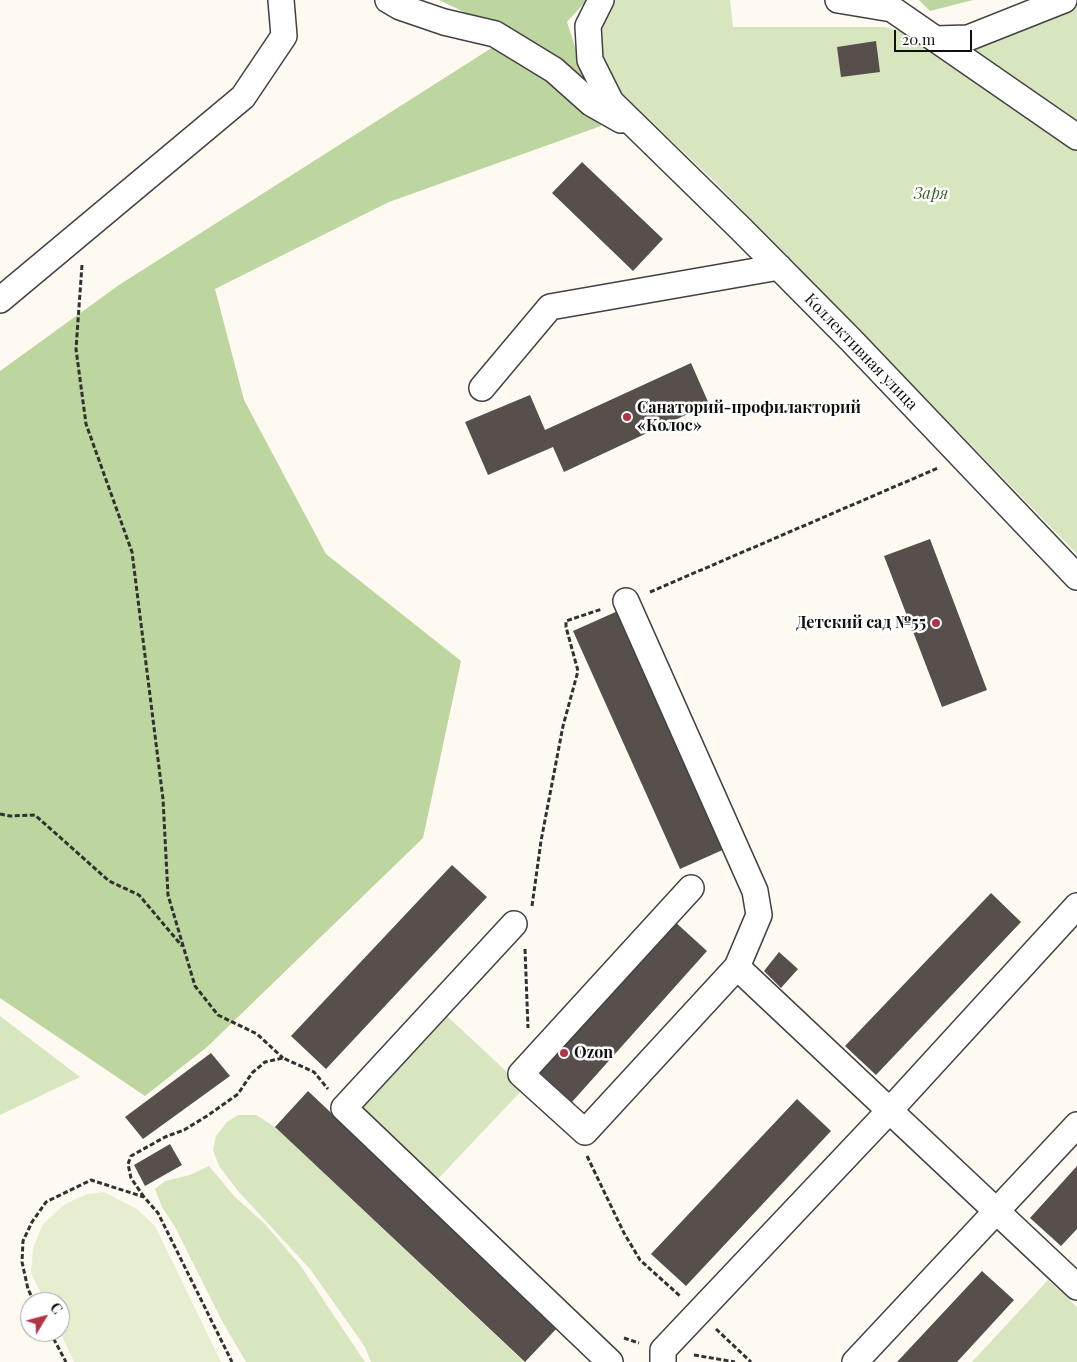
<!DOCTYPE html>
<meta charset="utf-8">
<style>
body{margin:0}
#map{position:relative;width:1077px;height:1362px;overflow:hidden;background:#fefaf2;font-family:"Playfair Display",serif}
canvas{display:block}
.north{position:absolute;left:20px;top:1292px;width:50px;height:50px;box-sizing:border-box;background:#fff;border:1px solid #9f9f9f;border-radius:50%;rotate:53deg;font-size:14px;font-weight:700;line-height:20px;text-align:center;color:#0f0f0f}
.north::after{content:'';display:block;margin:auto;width:18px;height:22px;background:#b33347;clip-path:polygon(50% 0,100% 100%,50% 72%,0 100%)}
.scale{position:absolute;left:894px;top:30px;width:78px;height:22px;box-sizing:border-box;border:2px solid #0f0f0f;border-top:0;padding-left:6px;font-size:15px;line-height:18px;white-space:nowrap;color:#0f0f0f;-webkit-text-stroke:4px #fff;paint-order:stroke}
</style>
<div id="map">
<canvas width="1077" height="1362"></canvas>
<div class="north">С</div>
<div class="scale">20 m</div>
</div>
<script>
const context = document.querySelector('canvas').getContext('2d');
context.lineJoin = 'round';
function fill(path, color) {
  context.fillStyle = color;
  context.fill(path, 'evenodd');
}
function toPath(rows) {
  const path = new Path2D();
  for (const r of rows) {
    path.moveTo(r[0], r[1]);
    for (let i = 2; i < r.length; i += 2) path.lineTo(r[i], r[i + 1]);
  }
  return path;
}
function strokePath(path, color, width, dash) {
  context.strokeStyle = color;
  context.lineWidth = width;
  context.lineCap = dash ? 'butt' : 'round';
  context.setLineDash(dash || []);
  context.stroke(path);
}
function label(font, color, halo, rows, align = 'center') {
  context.font = font + ' "Playfair Display",serif';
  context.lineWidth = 5;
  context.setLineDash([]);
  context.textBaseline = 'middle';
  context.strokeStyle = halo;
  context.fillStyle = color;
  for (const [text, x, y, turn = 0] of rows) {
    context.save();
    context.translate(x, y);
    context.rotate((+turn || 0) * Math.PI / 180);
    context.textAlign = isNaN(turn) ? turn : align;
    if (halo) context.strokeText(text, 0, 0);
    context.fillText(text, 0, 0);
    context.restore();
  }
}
const green = toPath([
 [611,0,730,0,733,27,884,27,936,39,971,54,983,38,1069,0,1077,0,1077,554,711,178,608,81,598,46,604,18],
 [0,1016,80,1077,0,1115],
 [447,1016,524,1088,437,1180,361,1109],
 [238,1115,256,1115,275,1127,524,1362,371,1362,365,1347,310,1269,238,1191,219,1166,213,1150,216,1136,227,1122],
 [209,1166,234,1196,265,1224,300,1265,365,1362,246,1362,222,1321,175,1227,162,1207,155,1189,165,1181,190,1175],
 [1048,1280,1077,1307,1077,1362,972,1362]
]);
const forest = toPath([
 [439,0,587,0,567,22,601,126,389,202,215,289,244,400,326,554,461,661,423,838,207,1047,145,1096,0,998,0,371,119,285,512,35],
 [919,0,973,0,930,11]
]);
const pitch = toPath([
 [104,1192,137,1209,155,1226,221,1362,74,1362,60,1332,60,1302,45,1302,31,1273,33,1248,43,1224,65,1204,87,1194]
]);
const building = toPath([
 [876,41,880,72,841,77,837,47],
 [582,162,663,239,633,271,552,193],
 [691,363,709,404,564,472,553,447,488,475,465,422,530,395,545,430],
 [930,539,987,690,942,707,884,556],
 [620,610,727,848,680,869,573,631],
 [452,865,487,897,326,1069,291,1036],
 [991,893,1021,922,876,1075,845,1046],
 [673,920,707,951,572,1102,538,1071],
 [779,952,798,969,781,988,764,971],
 [211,1053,230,1076,143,1139,125,1117],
 [308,1091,558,1327,525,1362,275,1127],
 [797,1099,831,1131,686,1286,651,1254],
 [170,1144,182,1165,145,1186,134,1165],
 [1077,1166,1077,1229,1061,1246,1030,1218],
 [982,1271,1014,1300,957,1362,897,1362]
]);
const path = toPath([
 [82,265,76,349,86,424,132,552,163,799,168,895,195,986,218,1015,257,1034,283,1058],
 [650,592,938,468],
 [0,814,10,816,35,815,109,881,139,895,182,946],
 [532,906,541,841,563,726,578,671,566,627,566,621,602,609],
 [525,949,528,1028],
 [587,1156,624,1233,640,1260,680,1296],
 [144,1197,131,1178,128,1164,131,1156,165,1137,184,1130,207,1116,238,1094,252,1073,265,1062,283,1058,314,1072,328,1089],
 [34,1302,28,1289,22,1262,23,1241,32,1222,46,1202,91,1180,144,1197,158,1213,232,1362],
 [716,1329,751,1362],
 [50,1332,66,1362],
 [624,1338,639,1343],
 [694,1355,735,1362]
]);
const minor = toPath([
 [388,0,400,7,444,22,495,34,554,70,591,103,621,120],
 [601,0,588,26,590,60,611,102,741,229,851,340,1077,577],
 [838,0,892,9,1077,137],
 [936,39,968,38,1064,0],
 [0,300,243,97,284,36,281,0],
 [482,388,550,307,779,267],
 [626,601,755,891,759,915,737,967,1077,1287],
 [691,888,521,1074,585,1132,737,967],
 [514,924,344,1108,610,1362],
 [663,1362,663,1350,891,1109,1077,906],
 [855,1362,1077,1125]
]);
const markers = [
 [627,417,5,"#b33347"],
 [936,623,5,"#b33347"],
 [564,1053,5,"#b33347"]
];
const parkNames = [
 ["Заря",931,194]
];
const streetNames = [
 ["Коллективная улица",861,352,46]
];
const poiNames = [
 ["Санаторий-профилакторий",637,408],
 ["«Колос»",637,426],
 ["Детский сад №55",926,623,"right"],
 ["Ozon",574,1053]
];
fill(green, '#d7e6be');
fill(forest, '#bdd59e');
fill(pitch, '#e6eecf');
fill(building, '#564f4c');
strokePath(minor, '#424242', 28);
strokePath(path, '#313131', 3, [5, 2.5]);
strokePath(minor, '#fff', 25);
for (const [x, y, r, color] of markers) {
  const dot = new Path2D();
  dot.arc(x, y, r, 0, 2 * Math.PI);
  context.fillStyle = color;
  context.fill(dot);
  strokePath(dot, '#fff', 2);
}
label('italic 16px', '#386124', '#fff', parkNames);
label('16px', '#0f0f0f', '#fff', streetNames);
label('bold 16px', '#0f0f0f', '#fff', poiNames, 'left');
</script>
